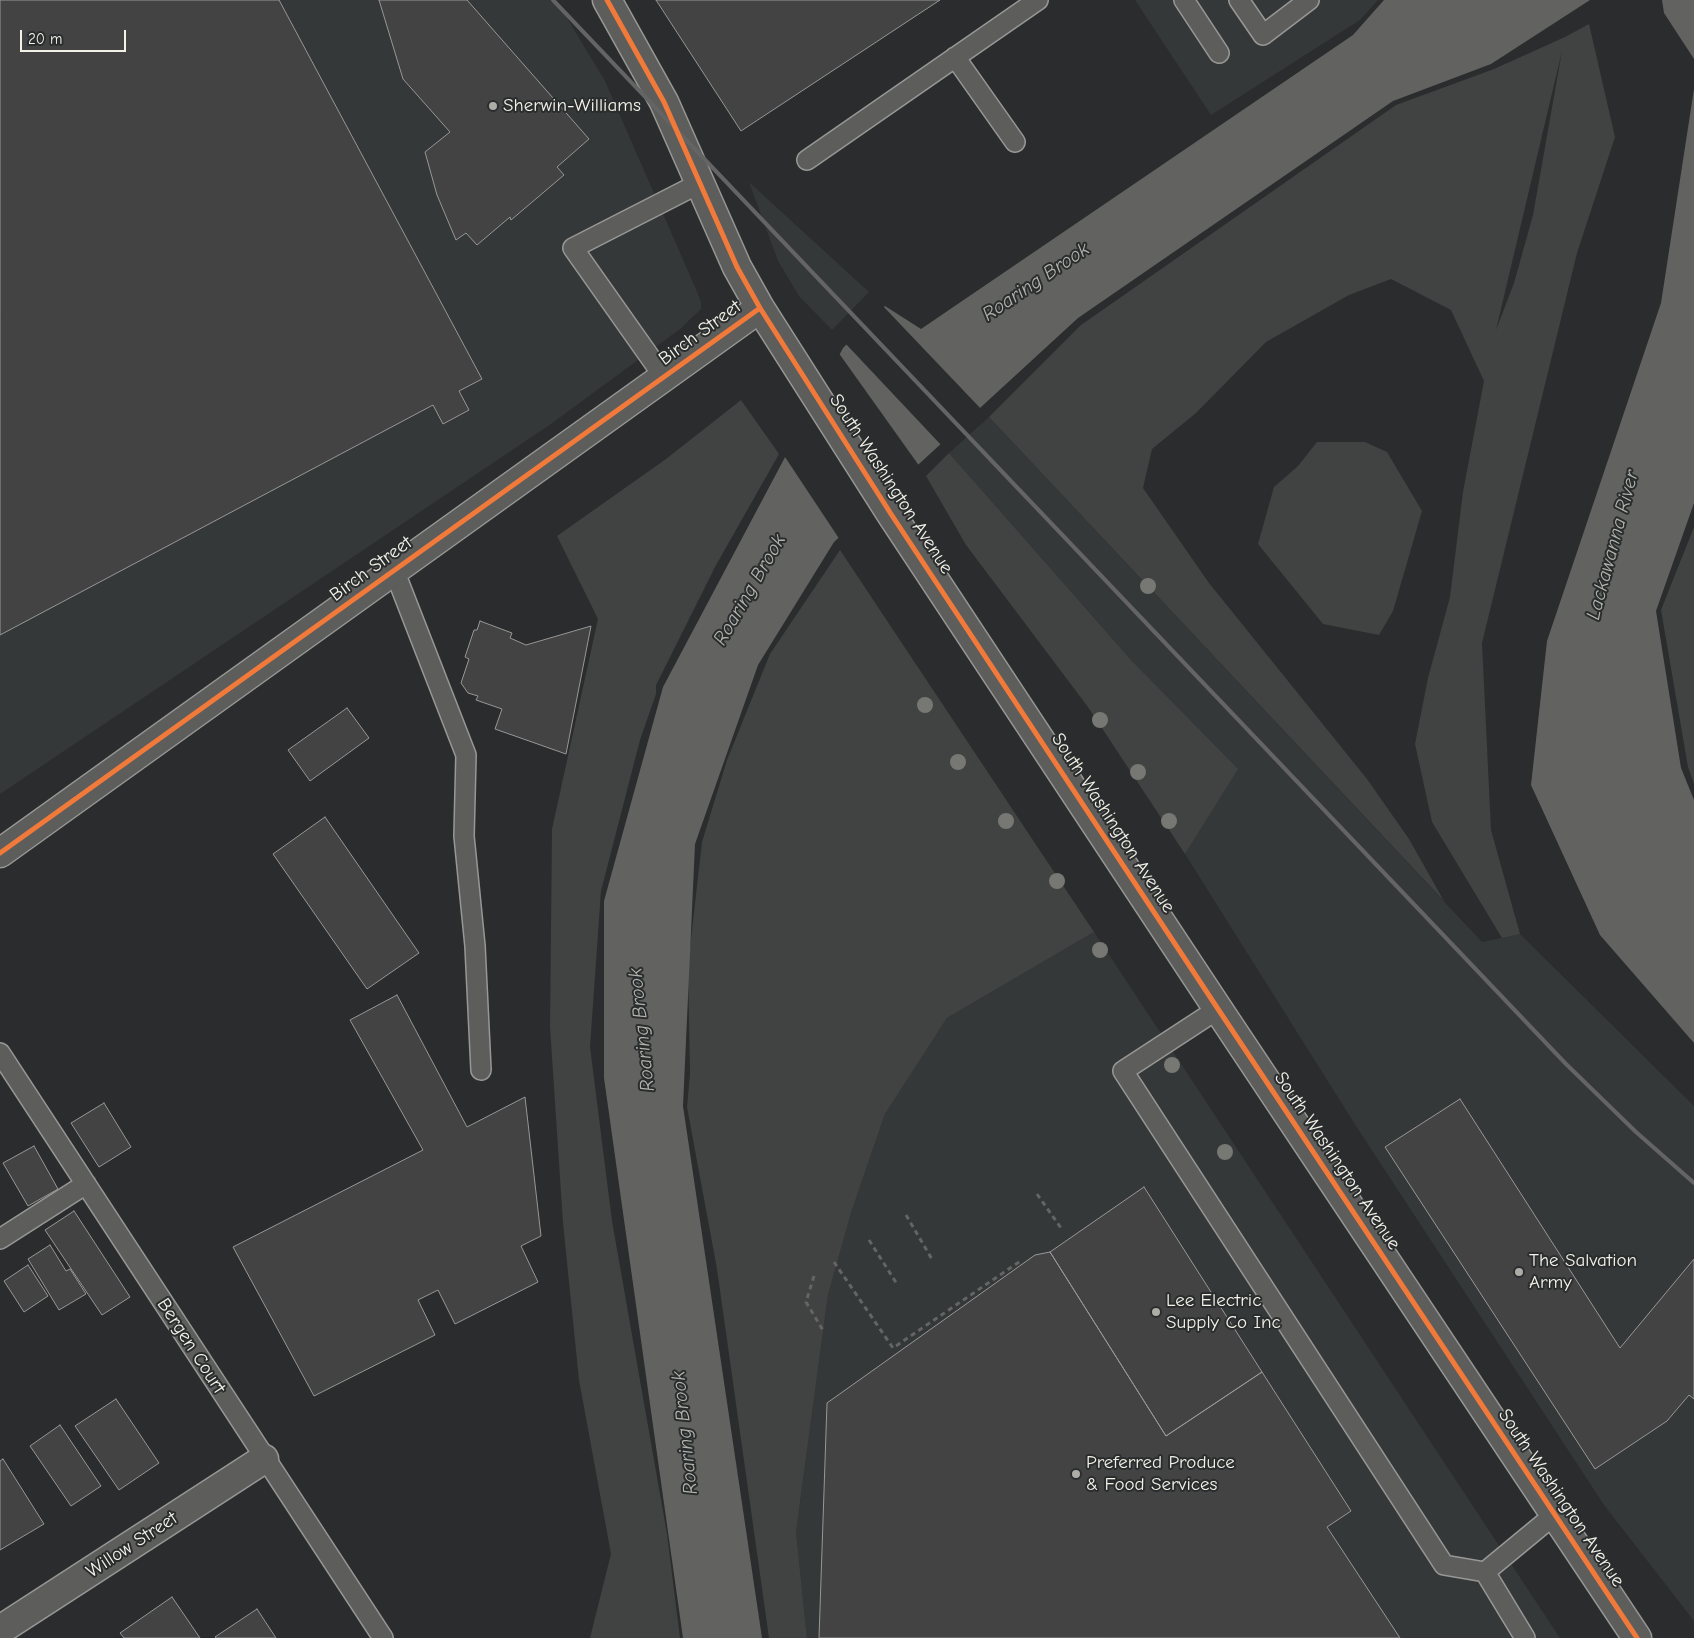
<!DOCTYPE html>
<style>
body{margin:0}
#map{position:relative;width:1694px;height:1638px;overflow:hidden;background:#2b2c2d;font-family:"Comic Neue",sans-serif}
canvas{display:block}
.scale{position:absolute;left:20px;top:30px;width:106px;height:22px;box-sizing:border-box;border:2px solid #f4f1e8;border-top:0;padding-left:6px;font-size:15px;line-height:18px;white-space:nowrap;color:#f4f1e8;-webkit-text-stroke:4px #2a2d2e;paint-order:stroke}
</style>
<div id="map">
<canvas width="1694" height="1638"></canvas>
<div class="scale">20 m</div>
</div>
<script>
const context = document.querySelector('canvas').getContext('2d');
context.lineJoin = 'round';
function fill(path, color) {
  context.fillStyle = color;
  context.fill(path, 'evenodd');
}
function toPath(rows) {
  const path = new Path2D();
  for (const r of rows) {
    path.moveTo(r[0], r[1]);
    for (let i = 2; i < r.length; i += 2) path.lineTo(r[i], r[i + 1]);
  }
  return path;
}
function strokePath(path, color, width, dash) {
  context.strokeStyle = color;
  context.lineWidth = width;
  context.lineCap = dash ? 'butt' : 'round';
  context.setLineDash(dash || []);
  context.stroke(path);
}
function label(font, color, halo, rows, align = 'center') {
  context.font = font + ' "Comic Neue",sans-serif';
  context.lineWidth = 4;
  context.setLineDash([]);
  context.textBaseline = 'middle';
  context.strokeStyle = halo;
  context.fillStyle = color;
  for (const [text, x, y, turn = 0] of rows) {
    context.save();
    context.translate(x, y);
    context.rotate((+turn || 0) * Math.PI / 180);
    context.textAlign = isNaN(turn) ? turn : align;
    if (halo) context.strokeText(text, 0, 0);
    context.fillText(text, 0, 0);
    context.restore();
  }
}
const built = toPath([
 [0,0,556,0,605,81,695,287,701,302,701,309,680,329,551,424,0,794],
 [1135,0,1378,0,1360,20,1211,115],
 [749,182,869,292,832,330,799,296,778,261],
 [989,417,1482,942,1520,934,1694,1106,1694,1621,1604,1505,1356,1126,1185,854,1237,769,1132,661,949,453],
 [1094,932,1560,1638,807,1638,796,1532,828,1295,851,1213,885,1114,947,1018]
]);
const green = toPath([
 [1589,24,1615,137,1577,253,1482,643,1491,830,1520,934,1502,938,1432,822,1415,744,1428,678,1450,597,1463,492,1484,381,1451,310,1391,279,1349,295,1266,342,1196,413,1152,449,1143,488,1209,583,1367,779,1409,839,1444,901,989,417,1081,325,1396,105,1494,69,1565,37],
 [1562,51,1533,215,1514,283,1496,330],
 [741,400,779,454,715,567,656,685,656,694,640,740,601,891,590,1047,612,1221,667,1534,680,1638,590,1638,611,1554,579,1380,563,1223,550,1027,552,829,598,619,557,536,666,459],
 [1317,442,1365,442,1387,452,1422,511,1393,611,1379,635,1323,624,1258,544,1274,487,1298,466],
 [949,453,1132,661,1238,769,1185,854,1088,707,966,545,926,476],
 [1694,527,1694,784,1688,767,1661,610],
 [840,550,1094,932,947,1018,885,1114,851,1213,828,1295,796,1532,807,1638,769,1638,717,1269,687,1107,690,1074,688,965,702,842,727,760,770,654]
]);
const water = toPath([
 [1384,0,1590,0,1491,64,1393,101,1078,318,834,542,758,665,695,844,683,1106,762,1638,683,1638,604,1078,604,901,663,687,843,348,885,306,921,329,1353,35],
 [1662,0,1694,0,1694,59,1664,13],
 [1694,89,1694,503,1656,611,1681,768,1694,800,1694,1043,1600,935,1531,785,1547,641,1661,303]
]);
const pier = toPath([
 [882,305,982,410,942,446,845,343],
 [838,352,920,467,840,540,783,454]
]);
const building = toPath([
 [0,0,279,0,482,379,459,391,469,410,443,424,433,405,0,635,0,0],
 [379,0,467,0,589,139,557,167,564,175,511,220,510,217,477,245,466,233,456,240,437,195,425,152,450,132,403,79,379,0],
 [656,0,940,0,741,131,656,0],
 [480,621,512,633,510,638,526,645,591,626,566,754,495,729,502,709,476,700,478,696,468,693,461,683,469,659,465,657,474,630,477,630,480,621],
 [347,708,369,738,310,781,288,750,347,708],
 [325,817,419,953,367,989,273,854,325,817],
 [397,995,467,1127,525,1097,541,1236,521,1246,538,1282,455,1324,438,1290,418,1300,435,1335,314,1396,233,1247,423,1150,350,1020,397,995],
 [1460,1099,1620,1348,1694,1259,1694,1399,1689,1395,1667,1421,1595,1469,1385,1147,1460,1099],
 [104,1103,131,1147,99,1167,71,1123,104,1103],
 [34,1146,58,1189,28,1206,3,1163,34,1146],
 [1144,1187,1262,1372,1166,1436,1050,1252,1144,1187],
 [74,1211,130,1297,102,1315,45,1230,74,1211],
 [50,1245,66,1271,70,1269,86,1294,59,1310,28,1259,50,1245],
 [1050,1252,1166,1436,1262,1372,1351,1511,1327,1527,1400,1638,819,1638,827,1403,1035,1255,1050,1252],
 [28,1265,48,1296,24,1312,4,1281,28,1265],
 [116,1399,159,1463,119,1490,75,1426,116,1399],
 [60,1425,101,1486,71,1506,30,1446,60,1425],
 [3,1459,44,1524,0,1550,0,1461,3,1459],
 [172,1597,200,1638,124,1638,120,1633,172,1597],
 [257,1609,276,1638,216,1638,215,1637,257,1609]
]);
const path = toPath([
 [1037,1194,1061,1228],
 [906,1215,933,1261],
 [869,1240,897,1284],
 [834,1262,893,1348,1022,1260],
 [814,1276,806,1302,824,1332]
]);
const lane = toPath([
 [1184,0,1219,53],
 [1239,0,1263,35,1309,0],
 [955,57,1015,142],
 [807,160,1038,0],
 [664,377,573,248,700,183],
 [394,570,466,755,464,836,475,946,481,1070],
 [1218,1009,1123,1071,1444,1565,1485,1572,1525,1638],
 [0,1053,383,1638],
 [0,1239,86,1184],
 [1485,1572,1554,1515]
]);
const street = toPath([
 [0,1630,264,1459]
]);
const secondary = toPath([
 [607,0,664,102,737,267,760,308,891,514,1218,1009,1637,1638],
 [0,853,760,308]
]);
const rail = toPath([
 [553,0,1566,1064,1636,1132,1694,1183]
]);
const cycleway = toPath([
 [607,0,664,102,737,267,760,308,891,514,1218,1009,1637,1638],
 [0,853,760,308]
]);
const trees = [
 [1148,586],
 [925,705],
 [1100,720],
 [958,762],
 [1138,772],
 [1006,821],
 [1169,821],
 [1057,881],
 [1100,950],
 [1172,1065],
 [1225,1152]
];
const markers = [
 [493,106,5,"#aeaca7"],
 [1519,1272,5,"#aeaca7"],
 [1156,1312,5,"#aeaca7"],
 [1076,1474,5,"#aeaca7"]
];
const poiNames = [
 ["Sherwin-Williams",503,106],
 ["The Salvation",1529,1261],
 ["Army",1529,1283],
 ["Lee Electric",1166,1301],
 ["Supply Co Inc",1166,1323],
 ["Preferred Produce",1086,1463],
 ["& Food Services",1086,1485]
];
const streetNames = [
 ["Birch Street",700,333,-36],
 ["South Washington Avenue",891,484,57],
 ["Birch Street",371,569,-36],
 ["South Washington Avenue",1113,823,57],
 ["South Washington Avenue",1337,1161,56],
 ["Bergen Court",191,1346,57],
 ["South Washington Avenue",1561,1498,56],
 ["Willow Street",132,1545,-33]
];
const waterNames = [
 ["Roaring Brook",1036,282,-34],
 ["Lackawanna River",1613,545,-75],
 ["Roaring Brook",750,590,-60],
 ["Roaring Brook",642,1030,-96],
 ["Roaring Brook",685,1433,-96]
];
fill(built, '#353838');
fill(green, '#414242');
fill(water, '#626361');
fill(pier, '#2b2c2d');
fill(building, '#434344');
strokePath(building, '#979796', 1);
strokePath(lane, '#979796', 22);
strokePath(street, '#979796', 31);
strokePath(secondary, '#979796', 31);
strokePath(path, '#646464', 3, [5, 4]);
strokePath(lane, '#5d5d5c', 19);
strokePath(street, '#5d5d5c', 28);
strokePath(secondary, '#5d5d5c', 28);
strokePath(rail, '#646464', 4);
strokePath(cycleway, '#f17a3a', 5);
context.fillStyle = '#777774';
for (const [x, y] of trees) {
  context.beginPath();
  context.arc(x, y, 8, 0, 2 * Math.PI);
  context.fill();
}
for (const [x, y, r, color] of markers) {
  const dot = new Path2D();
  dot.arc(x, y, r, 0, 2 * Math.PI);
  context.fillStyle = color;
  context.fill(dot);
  strokePath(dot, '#2a2d2e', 2);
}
label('19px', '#f4f1e8', '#2a2d2e', poiNames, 'left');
label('19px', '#f4f1e8', '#2a2d2e', streetNames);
label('italic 20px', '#b5b3ae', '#2a2d2e', waterNames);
</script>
